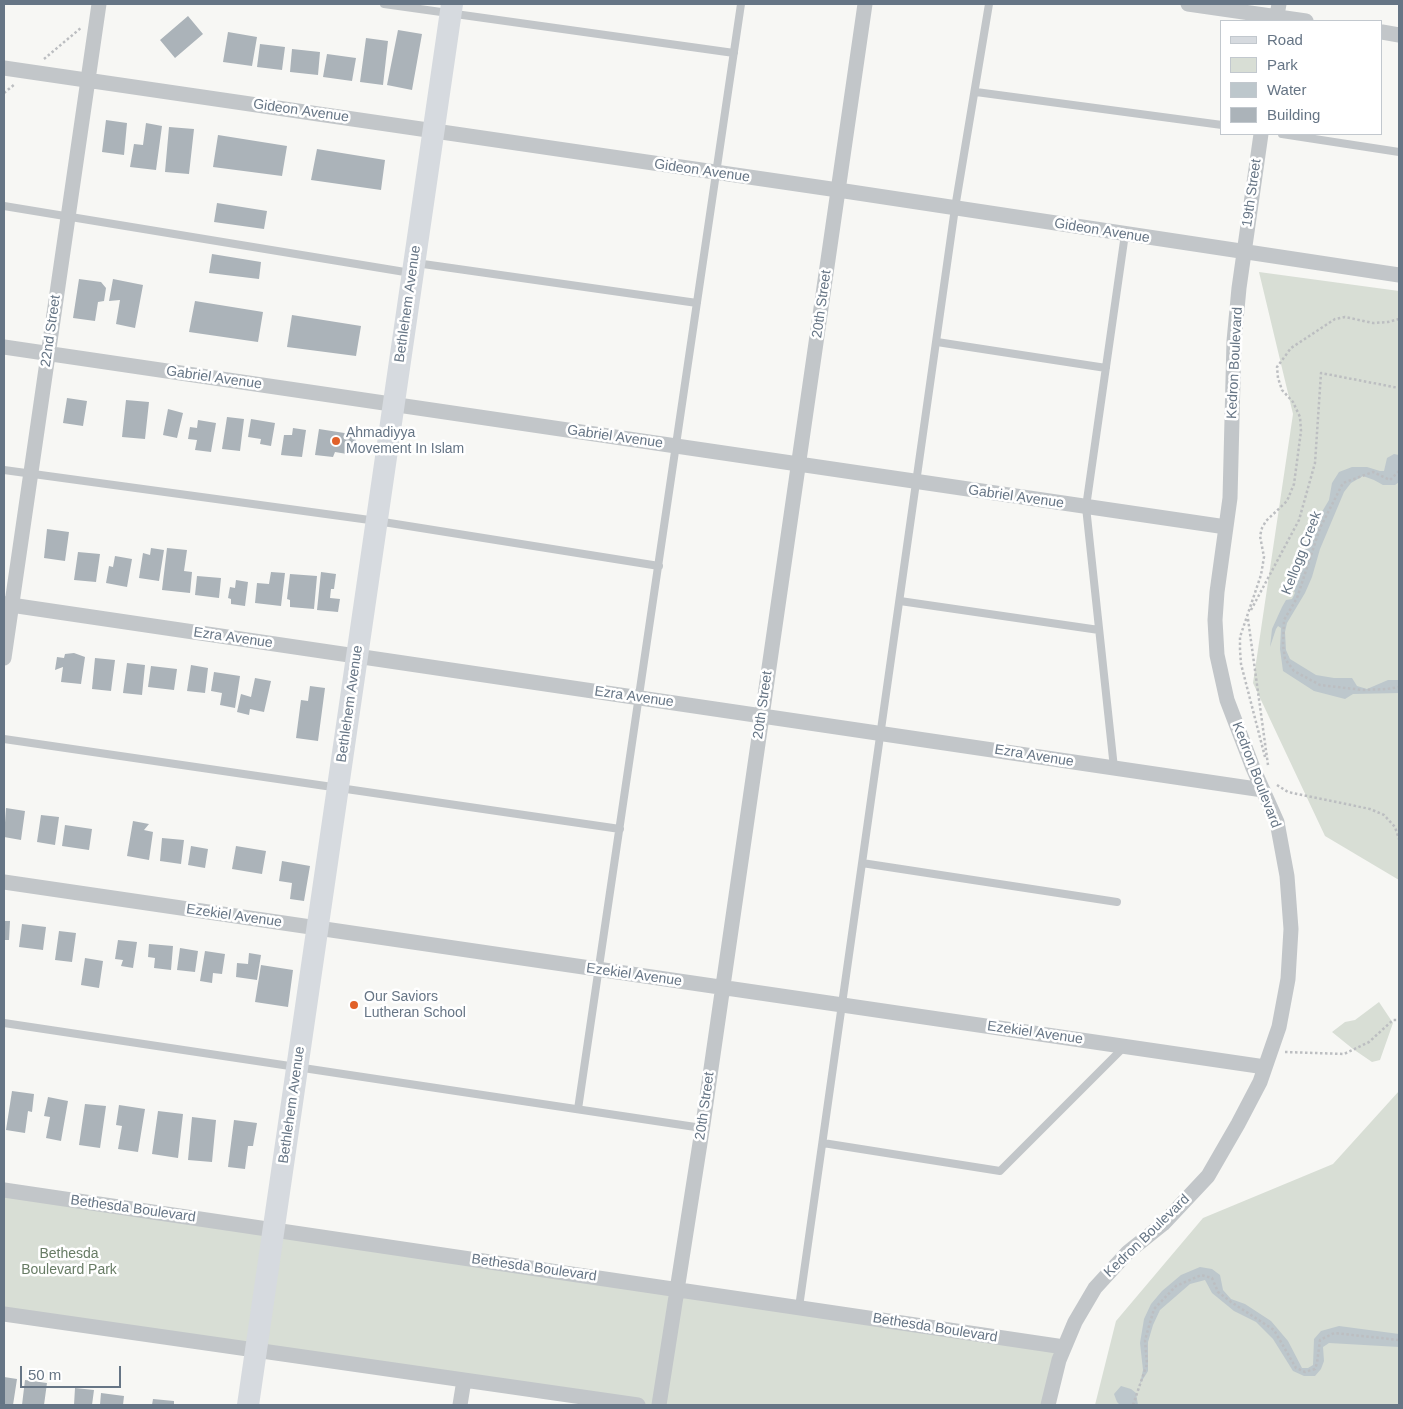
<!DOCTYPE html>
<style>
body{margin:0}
#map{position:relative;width:1403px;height:1409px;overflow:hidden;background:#f7f7f4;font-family:Arial,sans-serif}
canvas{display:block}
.frame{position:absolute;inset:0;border:5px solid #667585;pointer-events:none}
.legend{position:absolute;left:1220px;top:20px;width:162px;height:115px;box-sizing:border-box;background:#fff;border:1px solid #c2c8ce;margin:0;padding:6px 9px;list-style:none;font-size:15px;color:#667585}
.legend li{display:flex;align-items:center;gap:10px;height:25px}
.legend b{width:25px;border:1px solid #c2c8ce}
.scale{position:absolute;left:20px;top:1366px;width:101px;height:22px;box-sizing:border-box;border:2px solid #667585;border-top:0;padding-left:6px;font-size:15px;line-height:18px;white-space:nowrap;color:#667585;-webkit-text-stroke:4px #fff;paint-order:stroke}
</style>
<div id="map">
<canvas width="1403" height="1409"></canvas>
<div class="frame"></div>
<ul class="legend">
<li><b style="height:6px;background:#d6dadf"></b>Road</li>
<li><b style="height:14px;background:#d8ded5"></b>Park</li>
<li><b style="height:14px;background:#bdc7cc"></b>Water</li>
<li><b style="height:14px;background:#abb3b9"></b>Building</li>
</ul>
<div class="scale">50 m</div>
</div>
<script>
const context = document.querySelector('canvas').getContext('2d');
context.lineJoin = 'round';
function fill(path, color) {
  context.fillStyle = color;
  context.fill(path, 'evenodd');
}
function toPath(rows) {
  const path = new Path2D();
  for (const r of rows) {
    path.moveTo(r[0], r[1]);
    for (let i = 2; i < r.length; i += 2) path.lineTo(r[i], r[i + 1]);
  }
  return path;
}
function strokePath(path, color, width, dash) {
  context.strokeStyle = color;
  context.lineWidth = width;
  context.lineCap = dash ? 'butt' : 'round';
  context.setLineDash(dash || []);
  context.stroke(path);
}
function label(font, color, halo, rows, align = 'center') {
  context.font = font + ' Arial,sans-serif';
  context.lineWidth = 5;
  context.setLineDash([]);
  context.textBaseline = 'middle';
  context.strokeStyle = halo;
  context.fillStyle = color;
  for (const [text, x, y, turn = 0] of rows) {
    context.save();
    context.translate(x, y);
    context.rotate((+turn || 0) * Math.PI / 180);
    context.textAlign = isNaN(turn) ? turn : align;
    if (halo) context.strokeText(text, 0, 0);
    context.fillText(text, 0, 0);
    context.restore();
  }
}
const green = toPath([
 [1259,272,1399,291,1399,880,1325,836,1253,683,1293,414],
 [1379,1002,1393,1023,1380,1060,1372,1062,1353,1049,1332,1032,1345,1022,1355,1020],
 [1399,1091,1399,1405,1095,1405,1116,1321,1203,1218,1333,1164],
 [4,1190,1064,1347,1048,1405,637,1405,4,1314]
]);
const water = toPath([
 [1394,454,1399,455,1399,482,1395,485,1383,485,1374,480,1363,476,1351,483,1344,492,1320,549,1312,577,1305,593,1287,623,1285,632,1286,650,1290,659,1316,675,1334,678,1352,678,1357,686,1367,689,1388,680,1399,680,1399,693,1353,694,1345,699,1314,691,1283,671,1280,649,1281,628,1278,626,1276,629,1270,647,1272,629,1282,607,1286,600,1292,599,1295,593,1293,589,1294,570,1299,557,1306,547,1310,532,1329,500,1332,483,1339,472,1352,467,1367,467,1380,471,1384,471,1387,458],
 [1200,1267,1212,1269,1220,1275,1223,1290,1231,1299,1245,1304,1271,1321,1288,1341,1302,1368,1308,1368,1313,1365,1314,1339,1321,1331,1339,1326,1399,1334,1399,1347,1329,1343,1323,1347,1324,1361,1321,1369,1315,1376,1304,1376,1293,1371,1273,1339,1256,1322,1234,1311,1212,1293,1205,1280,1190,1284,1160,1310,1153,1325,1148,1342,1148,1371,1140,1384,1143,1370,1140,1343,1144,1319,1151,1304,1162,1291,1181,1275],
 [1121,1386,1131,1389,1136,1393,1138,1405,1120,1405,1117,1402,1114,1394]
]);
const building = toPath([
 [188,16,203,34,175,58,160,40],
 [398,30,422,34,412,90,387,85],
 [228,32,257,37,252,66,223,62],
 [366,38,388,41,383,85,360,82],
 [260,44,285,47,282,70,257,67],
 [292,49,320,52,318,75,290,72],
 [327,54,356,58,352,81,323,77],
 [106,120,127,123,124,155,102,152],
 [146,123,162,126,156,170,130,167,134,144,143,145],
 [169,127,194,129,189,174,165,172],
 [218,135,287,146,282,176,213,167],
 [317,149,385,160,381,190,311,180],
 [217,203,267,211,264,229,214,222],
 [212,254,261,262,259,279,209,273],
 [79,279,101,282,106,288,104,301,98,302,95,321,73,318],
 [113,279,143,285,135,328,116,324,120,300,109,301],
 [195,301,263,312,258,342,189,332],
 [292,315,361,326,356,356,287,347],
 [67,398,87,401,83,426,63,423],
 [126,400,149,402,145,439,122,437],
 [168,409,183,413,177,438,163,435],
 [227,417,244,419,240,451,222,449],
 [251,419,275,423,271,446,260,444,261,439,248,437],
 [198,420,216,423,211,452,195,450,197,440,188,439,190,427,197,428],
 [293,428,306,430,302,457,281,455,284,435,292,435],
 [319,429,357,435,353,455,335,452,333,457,315,455],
 [47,529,69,532,65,561,44,558],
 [151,548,164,550,159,581,139,578,143,553,150,555],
 [167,548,187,550,184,571,192,572,190,593,162,590],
 [78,552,100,554,96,582,74,580],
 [115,556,132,559,127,587,106,583,109,566,113,567],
 [271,572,285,573,281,606,255,603,257,583,269,584],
 [321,572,336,574,334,589,331,589,330,598,340,599,338,612,317,610],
 [290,574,317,576,314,609,290,607,290,600,287,599],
 [197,576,221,578,219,598,195,595],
 [236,580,248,582,245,606,231,604,231,599,228,598,230,587,235,588],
 [74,653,85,657,81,684,61,682,63,667,55,670,57,657,64,658,65,654],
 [95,658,115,660,111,691,92,689],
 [127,663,145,665,142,695,123,693],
 [191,665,208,668,205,693,187,691],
 [151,666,177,669,174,690,148,687],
 [214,672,240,676,235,708,220,705,222,693,211,691],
 [255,678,271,681,264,712,250,709,249,715,237,712,241,694,251,697],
 [310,686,325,688,318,741,296,738,301,700,308,701],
 [6,808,25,811,21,840,4,837],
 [41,815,59,817,55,845,37,842],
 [133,821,149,824,144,830,153,832,149,860,127,856],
 [65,825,92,829,89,850,62,846],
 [162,838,184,840,181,864,160,861],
 [191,846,208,849,205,868,188,865],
 [236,846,266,851,262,874,232,869],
 [282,861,310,866,304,901,290,899,292,883,279,881],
 [4,921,10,921,9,940,4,940],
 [22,924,46,927,43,950,19,947],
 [59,931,76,933,72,962,55,960],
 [118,940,137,942,133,968,121,966,123,960,115,959],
 [149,944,173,946,171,970,154,968,155,958,148,957],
 [180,948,198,951,195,972,177,970],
 [205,951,225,954,222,974,213,973,212,983,200,981],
 [249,953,261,955,257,980,236,977,237,963,248,964],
 [85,958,103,961,99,988,81,985],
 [261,965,293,970,288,1007,255,1002],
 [12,1091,34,1094,32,1112,28,1111,25,1133,6,1130],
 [48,1097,68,1101,61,1141,46,1138,50,1117,44,1116],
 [85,1104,106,1106,100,1148,79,1145],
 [119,1105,145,1109,138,1152,118,1149,122,1126,116,1125],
 [158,1111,183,1114,178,1158,152,1154],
 [192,1117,216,1120,212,1162,188,1160],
 [234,1120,257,1123,253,1146,248,1146,245,1169,228,1167],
 [4,1377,17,1379,13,1405,4,1405],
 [25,1380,47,1383,44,1405,22,1405],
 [75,1388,94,1390,92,1405,74,1405],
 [101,1393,124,1396,123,1405,100,1405],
 [153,1399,174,1401,174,1405,152,1405]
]);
const path = toPath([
 [44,59,82,27],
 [4,93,15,84],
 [1399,471,1390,480,1373,472,1343,483,1320,528,1297,598,1284,620,1283,645,1285,659,1294,671,1320,685,1363,690,1387,689,1399,687],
 [1251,610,1299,520,1315,463,1321,373,1399,388],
 [1248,619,1268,765],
 [1265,757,1241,664,1240,650,1240,637,1261,575,1264,557,1260,536,1262,528,1266,521,1287,501,1294,484,1301,431,1300,417,1293,402,1282,390,1278,378,1277,367,1291,348,1335,319,1345,317,1373,323,1388,322,1399,319],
 [1277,785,1288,792,1370,809,1384,815,1395,827,1399,839],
 [1285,1052,1344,1054,1369,1042,1393,1020,1399,1020],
 [1133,1405,1147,1364,1145,1340,1154,1309,1176,1286,1201,1275,1212,1278,1218,1292,1231,1302,1274,1330,1296,1368,1305,1372,1315,1369,1317,1363,1320,1340,1334,1333,1399,1340]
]);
const lane = toPath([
 [384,4,734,53],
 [976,92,1222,125],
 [1282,134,1399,152],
 [4,206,411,273],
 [416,263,697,303],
 [937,342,1106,368],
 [4,470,377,521,659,566],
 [900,601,1099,630],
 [4,739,620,829],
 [1114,768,1086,507,1125,234],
 [862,863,1117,902],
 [4,1023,702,1128],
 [578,1109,741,4],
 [823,1143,1000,1171,1124,1047],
 [799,1307,955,208,989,4]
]);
const street = toPath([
 [1188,4,1306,21],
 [1276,21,1279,4],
 [1382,32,1399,35],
 [4,68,838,190,1399,275],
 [4,347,1226,527],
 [4,604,1263,790],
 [4,658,99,4],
 [4,882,1265,1067],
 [4,1190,1064,1347],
 [4,1314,638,1405],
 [460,1405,464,1380],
 [659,1405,703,1124,865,4],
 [1048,1405,1059,1360,1075,1322,1095,1288,1128,1252,1163,1224,1208,1176,1238,1124,1260,1082,1279,1027,1288,979,1291,929,1287,876,1277,822,1253,768,1227,700,1217,655,1215,620,1217,592,1230,498,1234,341,1239,288,1261,134]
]);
const primary = toPath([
 [248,1405,452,4]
]);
const markers = [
 [336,441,5,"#e1612a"],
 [354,1005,5,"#e1612a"]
];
const streetNames = [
 ["Gideon Avenue",301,111,8],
 ["Gideon Avenue",702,171,8],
 ["19th Street",1252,193,-82],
 ["Gideon Avenue",1102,231,9],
 ["Bethlehem Avenue",408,304,-82],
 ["20th Street",822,304,-82],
 ["22nd Street",51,331,-82],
 ["Kedron Boulevard",1235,363,-87],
 ["Gabriel Avenue",214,378,8],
 ["Gabriel Avenue",615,437,8],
 ["Gabriel Avenue",1016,497,8],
 ["Kellogg Creek",1302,553,-69],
 ["Ezra Avenue",233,638,8],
 ["Ezra Avenue",634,697,8],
 ["Bethlehem Avenue",350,704,-82],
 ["20th Street",763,705,-82],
 ["Ezra Avenue",1034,756,9],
 ["Kedron Boulevard",1256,775,69],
 ["Ezekiel Avenue",234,916,8],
 ["Ezekiel Avenue",634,975,8],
 ["Ezekiel Avenue",1035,1033,8],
 ["Bethlehem Avenue",292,1105,-82],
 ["20th Street",705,1106,-82],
 ["Bethesda Boulevard",133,1209,8],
 ["Kedron Boulevard",1147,1236,-44],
 ["Bethesda Boulevard",534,1268,8],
 ["Bethesda Boulevard",935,1328,9]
];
const poiNames = [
 ["Ahmadiyya",346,433],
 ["Movement In Islam",346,449],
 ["Our Saviors",364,997],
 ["Lutheran School",364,1013]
];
const parkNames = [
 ["Bethesda",69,1254],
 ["Boulevard Park",69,1270]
];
fill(green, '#d8ded5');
fill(water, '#bdc7cc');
fill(building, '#abb3b9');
strokePath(path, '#bcbec1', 2.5, [2.5, 2.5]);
strokePath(lane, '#c2c6c9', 8);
strokePath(street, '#c2c6c9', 15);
strokePath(primary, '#d6dadf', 22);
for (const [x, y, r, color] of markers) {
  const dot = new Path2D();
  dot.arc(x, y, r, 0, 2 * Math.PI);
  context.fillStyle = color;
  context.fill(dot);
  strokePath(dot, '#fff', 2);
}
label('14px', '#667585', '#fff', streetNames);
label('14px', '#667585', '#fff', poiNames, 'left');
label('14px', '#687c65', '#fff', parkNames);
</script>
